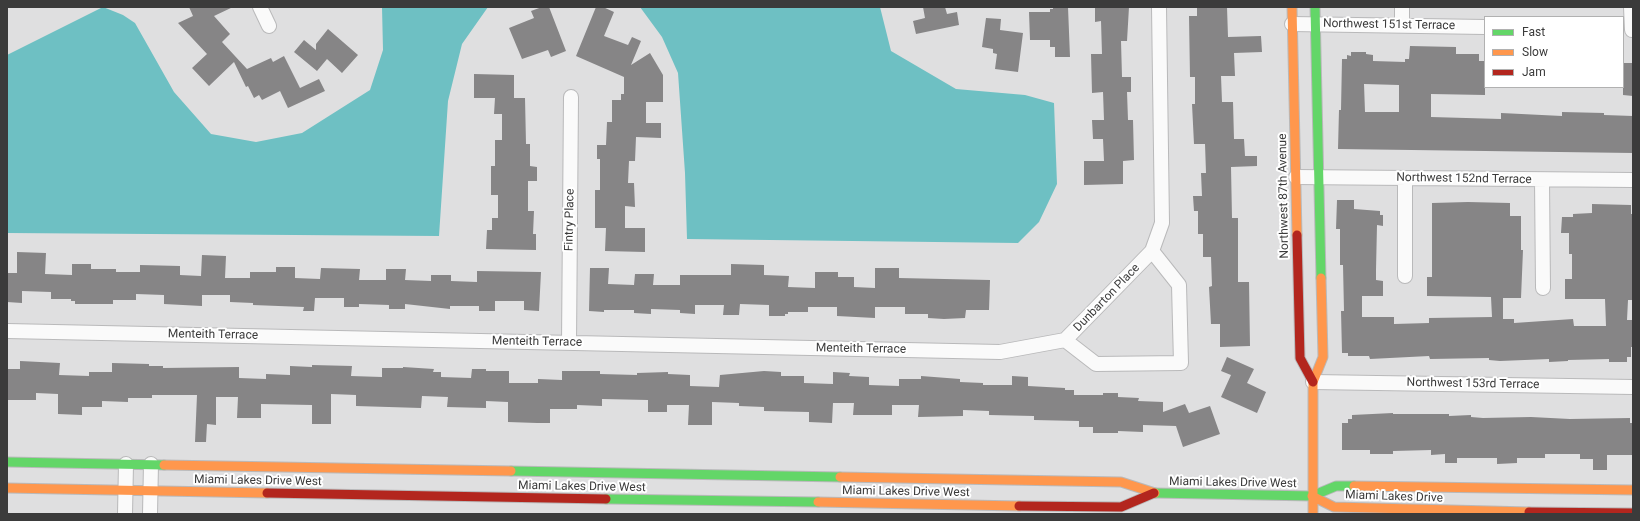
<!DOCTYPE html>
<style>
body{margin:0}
#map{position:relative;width:1640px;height:521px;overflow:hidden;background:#dfdfe0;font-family:Roboto,sans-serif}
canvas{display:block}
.frame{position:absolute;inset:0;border:8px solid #3b3b3b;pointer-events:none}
.legend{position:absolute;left:1484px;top:16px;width:140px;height:72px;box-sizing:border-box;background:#fff;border:1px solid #b1b1b1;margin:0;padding:5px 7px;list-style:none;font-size:12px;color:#3b3b3b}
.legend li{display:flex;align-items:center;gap:8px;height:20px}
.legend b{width:20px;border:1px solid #b1b1b1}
</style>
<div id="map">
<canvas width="1640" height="521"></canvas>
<div class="frame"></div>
<ul class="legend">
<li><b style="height:5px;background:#63d668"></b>Fast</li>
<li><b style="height:5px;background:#ff974d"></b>Slow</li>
<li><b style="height:5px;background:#b3261e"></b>Jam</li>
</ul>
</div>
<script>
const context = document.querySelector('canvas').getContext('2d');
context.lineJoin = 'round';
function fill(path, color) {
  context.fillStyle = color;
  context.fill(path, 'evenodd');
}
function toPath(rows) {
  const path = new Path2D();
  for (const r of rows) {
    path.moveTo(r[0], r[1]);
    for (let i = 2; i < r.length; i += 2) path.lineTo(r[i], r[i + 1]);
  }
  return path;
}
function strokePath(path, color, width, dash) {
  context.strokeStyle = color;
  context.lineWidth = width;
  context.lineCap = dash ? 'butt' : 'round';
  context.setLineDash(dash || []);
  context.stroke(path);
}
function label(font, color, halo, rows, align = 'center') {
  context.font = font + ' Roboto,sans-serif';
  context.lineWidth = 4;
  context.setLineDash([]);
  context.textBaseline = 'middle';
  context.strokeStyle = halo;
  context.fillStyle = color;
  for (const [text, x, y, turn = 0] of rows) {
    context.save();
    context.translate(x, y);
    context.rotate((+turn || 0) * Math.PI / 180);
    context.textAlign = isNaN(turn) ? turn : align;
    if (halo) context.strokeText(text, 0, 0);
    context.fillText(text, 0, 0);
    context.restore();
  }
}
const water = toPath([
 [103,7,123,15,135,23,174,92,211,134,256,142,302,133,370,90,383,50,382,7,488,7,462,44,448,101,439,236,7,233,7,55],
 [640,7,880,7,891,51,956,89,1025,95,1054,103,1057,184,1039,222,1018,243,687,239,685,173,678,73,662,37]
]);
const building = toPath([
 [189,7,233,7,214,16,230,34,222,42,247,69,271,58,273,62,284,56,300,88,319,79,325,91,288,108,280,91,262,100,259,95,254,98,248,86,246,87,234,62,209,86,192,68,207,54,178,23,193,16],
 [542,7,549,7,566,51,551,57,548,50,522,59,509,28,534,18,531,11],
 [596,7,603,7,614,12,604,36,628,45,632,37,641,41,631,65,650,53,663,75,663,102,646,102,646,123,661,123,661,138,636,137,635,161,629,161,628,183,634,183,635,207,625,206,625,228,645,228,645,252,605,251,606,228,595,228,595,190,600,190,600,159,597,159,597,145,606,145,607,122,612,122,612,100,621,100,621,94,624,94,624,77,576,56],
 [923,7,945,7,947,14,957,12,959,25,916,34,913,21,925,18],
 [1053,7,1068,7,1070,57,1055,57,1055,47,1050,47,1050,40,1030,40,1029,12,1050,12,1050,9,1053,9],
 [1095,7,1129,7,1127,41,1121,41,1122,77,1131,77,1131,92,1127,92,1128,120,1133,120,1134,160,1123,161,1123,184,1084,185,1084,161,1104,161,1103,139,1093,139,1092,120,1104,120,1103,92,1092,93,1091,54,1102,54,1101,21,1095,22],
 [1197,7,1227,7,1228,37,1261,36,1262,52,1234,53,1235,76,1221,76,1222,102,1233,102,1234,139,1244,139,1245,156,1257,156,1257,166,1231,167,1232,218,1238,218,1238,282,1249,282,1250,346,1220,347,1220,324,1211,324,1209,287,1212,286,1211,257,1203,257,1203,234,1198,234,1198,211,1194,211,1193,196,1202,196,1201,173,1206,173,1205,144,1194,144,1192,104,1195,104,1195,77,1190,77,1189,16,1197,16],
 [986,18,1001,19,1000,30,1023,33,1018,72,995,69,997,54,993,53,993,49,982,47],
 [328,29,358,55,342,73,327,59,317,71,294,52,304,40,316,50,316,44],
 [1410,46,1456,47,1456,54,1479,54,1479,61,1485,61,1485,95,1431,94,1431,117,1501,119,1501,113,1562,116,1562,112,1604,113,1604,115,1633,116,1633,153,1338,149,1339,110,1341,110,1342,59,1347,59,1347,55,1351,56,1351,52,1366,52,1366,54,1373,55,1373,61,1405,62,1405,59,1409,59],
 [1364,84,1399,85,1399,112,1365,112],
 [1623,63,1633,63,1633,96,1623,95],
 [474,74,514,75,514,98,525,98,526,144,530,144,530,166,537,167,537,181,528,181,528,211,534,211,533,234,536,234,536,250,486,249,487,230,492,230,492,218,498,218,498,195,491,195,491,166,495,166,495,140,502,140,502,114,494,114,495,98,474,98],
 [1337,200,1354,200,1354,209,1380,211,1380,215,1383,215,1383,226,1377,225,1376,270,1376,280,1383,281,1383,296,1362,296,1362,317,1394,317,1394,324,1429,323,1429,318,1492,317,1491,297,1427,296,1427,277,1432,277,1432,203,1468,202,1510,203,1510,216,1521,216,1521,250,1523,250,1521,298,1503,298,1503,319,1514,319,1514,323,1573,319,1574,326,1606,326,1605,299,1565,299,1565,279,1572,279,1572,254,1569,254,1569,233,1561,233,1562,217,1573,217,1573,214,1592,213,1592,204,1631,205,1631,214,1633,214,1633,300,1628,300,1627,320,1633,320,1633,347,1631,347,1631,357,1627,357,1627,362,1609,362,1609,359,1568,360,1568,361,1549,362,1549,359,1500,361,1489,360,1489,358,1430,359,1429,356,1370,359,1369,356,1348,356,1348,353,1342,353,1341,311,1344,311,1343,265,1340,265,1340,229,1336,229],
 [17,252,46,253,45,274,72,275,72,264,91,264,91,269,116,269,116,272,140,272,140,265,180,266,180,275,201,276,202,255,226,256,225,278,250,278,250,272,276,272,276,267,295,267,295,278,320,279,321,268,360,269,359,280,386,280,386,269,406,269,405,280,431,281,431,275,451,275,451,281,477,282,477,271,541,272,539,311,524,310,524,301,495,301,495,311,479,311,479,306,450,306,450,309,405,304,405,309,389,309,389,305,359,304,359,307,344,307,344,298,315,298,314,311,303,311,304,307,253,305,253,303,230,302,230,295,202,295,202,306,164,304,164,295,136,294,136,300,113,300,113,304,75,304,75,301,71,301,71,299,51,299,51,292,22,291,22,303,7,302,7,273,17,273],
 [731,264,764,265,764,275,789,276,788,287,815,288,815,272,838,272,838,277,854,277,854,287,875,288,875,268,899,268,899,278,990,280,989,310,966,310,965,318,944,319,928,318,928,314,905,314,905,307,875,307,875,318,837,316,837,307,808,307,808,312,788,312,788,314,785,314,785,316,769,316,769,305,740,304,739,315,723,315,724,305,695,305,695,314,680,313,680,310,651,309,651,314,634,313,634,310,604,310,604,312,589,311,590,268,609,268,608,284,634,285,635,274,654,274,653,285,680,285,680,275,731,275],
 [1227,357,1254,369,1247,383,1266,392,1257,413,1221,397,1231,375,1221,371],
 [20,361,60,363,59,375,89,376,89,372,112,372,112,363,149,364,149,366,163,366,163,368,239,367,239,378,266,379,266,374,290,375,290,366,312,367,312,365,352,366,351,376,382,377,382,368,403,368,403,367,434,369,433,372,441,372,441,377,471,378,472,369,486,369,486,371,509,371,509,383,538,383,538,379,562,380,562,371,600,371,600,374,637,375,637,373,668,372,668,374,690,375,690,386,719,387,720,375,764,371,781,372,781,376,804,376,804,383,833,384,833,372,850,373,849,376,869,377,869,385,899,386,899,379,921,379,921,376,960,379,960,382,983,383,983,385,1012,385,1012,376,1028,377,1028,386,1065,388,1065,390,1074,390,1074,395,1103,395,1103,393,1118,393,1118,397,1139,398,1138,401,1163,402,1163,412,1185,404,1189,413,1210,406,1220,434,1183,447,1176,426,1143,425,1143,432,1118,431,1118,433,1093,433,1093,427,1079,427,1079,421,1034,420,1034,416,989,415,989,411,963,410,963,416,918,417,919,405,892,405,892,415,853,415,854,403,833,403,832,423,809,422,809,412,764,411,764,407,739,406,739,403,712,402,712,425,688,425,689,405,667,405,667,412,648,412,648,400,602,399,602,406,577,405,577,409,550,409,550,423,537,423,508,422,508,402,486,401,486,408,447,407,448,397,422,396,421,408,356,406,356,395,331,394,331,424,312,424,312,405,261,404,261,418,237,418,238,397,216,397,216,425,207,424,206,442,195,442,197,395,152,395,152,398,128,398,128,402,102,401,102,407,82,407,82,415,58,414,58,394,36,393,36,400,7,400,7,369,20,369],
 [1393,413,1393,414,1449,414,1449,416,1471,415,1471,417,1483,418,1531,417,1570,419,1630,418,1630,423,1633,423,1633,455,1607,455,1607,470,1593,470,1593,459,1580,459,1580,454,1545,454,1545,458,1517,458,1517,463,1497,464,1497,458,1457,458,1457,463,1445,463,1445,454,1431,455,1431,450,1393,451,1393,454,1370,454,1370,450,1342,450,1342,423,1348,423,1348,419,1352,419,1352,415]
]);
const street = toPath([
 [260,7,269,26],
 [1402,7,1402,25],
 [1631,7,1632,30],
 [1292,24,1485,27],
 [1296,177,1633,180],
 [1405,179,1405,276],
 [1542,180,1543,288],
 [7,331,1000,352,1065,340],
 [1065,340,1152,251,1162,223,1159,7],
 [1065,340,1096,364,1181,363,1179,285,1152,251],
 [569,343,571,97],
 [1313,382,1633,387],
 [125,514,126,464],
 [150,514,151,464]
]);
const fast = toPath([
 [1315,7,1321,278],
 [7,462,164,465],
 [511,471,840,477],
 [1155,493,1312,496,1336,486,1354,486],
 [606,499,818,502]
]);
const slow = toPath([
 [1292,7,1297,235],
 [164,465,511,471],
 [840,477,1121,482,1155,493],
 [1354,486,1633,490],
 [7,488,267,493],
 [1312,496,1334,507,1529,512],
 [818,502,1019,506],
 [1313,514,1313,382,1323,357,1321,278]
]);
const jam = toPath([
 [1297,235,1300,358,1313,382],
 [267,493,606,499],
 [1019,506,1121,507,1154,493],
 [1529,512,1633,513]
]);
const streetNames = [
 ["Northwest 151st Terrace",1389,25,1],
 ["Northwest 152nd Terrace",1464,179,1],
 ["Northwest 87th Avenue",1284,196,-91],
 ["Fintry Place",570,220,-89],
 ["Dunbarton Place",1107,298,-46],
 ["Menteith Terrace",213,335,1],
 ["Menteith Terrace",537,342,1],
 ["Menteith Terrace",861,349,1],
 ["Northwest 153rd Terrace",1473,384,1],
 ["Miami Lakes Drive West",258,481,1],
 ["Miami Lakes Drive West",1233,483,1],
 ["Miami Lakes Drive West",582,487,1],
 ["Miami Lakes Drive West",906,492,1],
 ["Miami Lakes Drive",1394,497,2]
];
fill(water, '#6ec0c3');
fill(building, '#868586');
strokePath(street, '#b9b9ba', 16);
strokePath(fast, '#b9b9ba', 11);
strokePath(slow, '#b9b9ba', 11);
strokePath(jam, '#b9b9ba', 11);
strokePath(street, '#fafafa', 14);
strokePath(fast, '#63d668', 9);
strokePath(slow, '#ff974d', 9);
strokePath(jam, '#b3261e', 9);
label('12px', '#3b3b3b', '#fff', streetNames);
</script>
